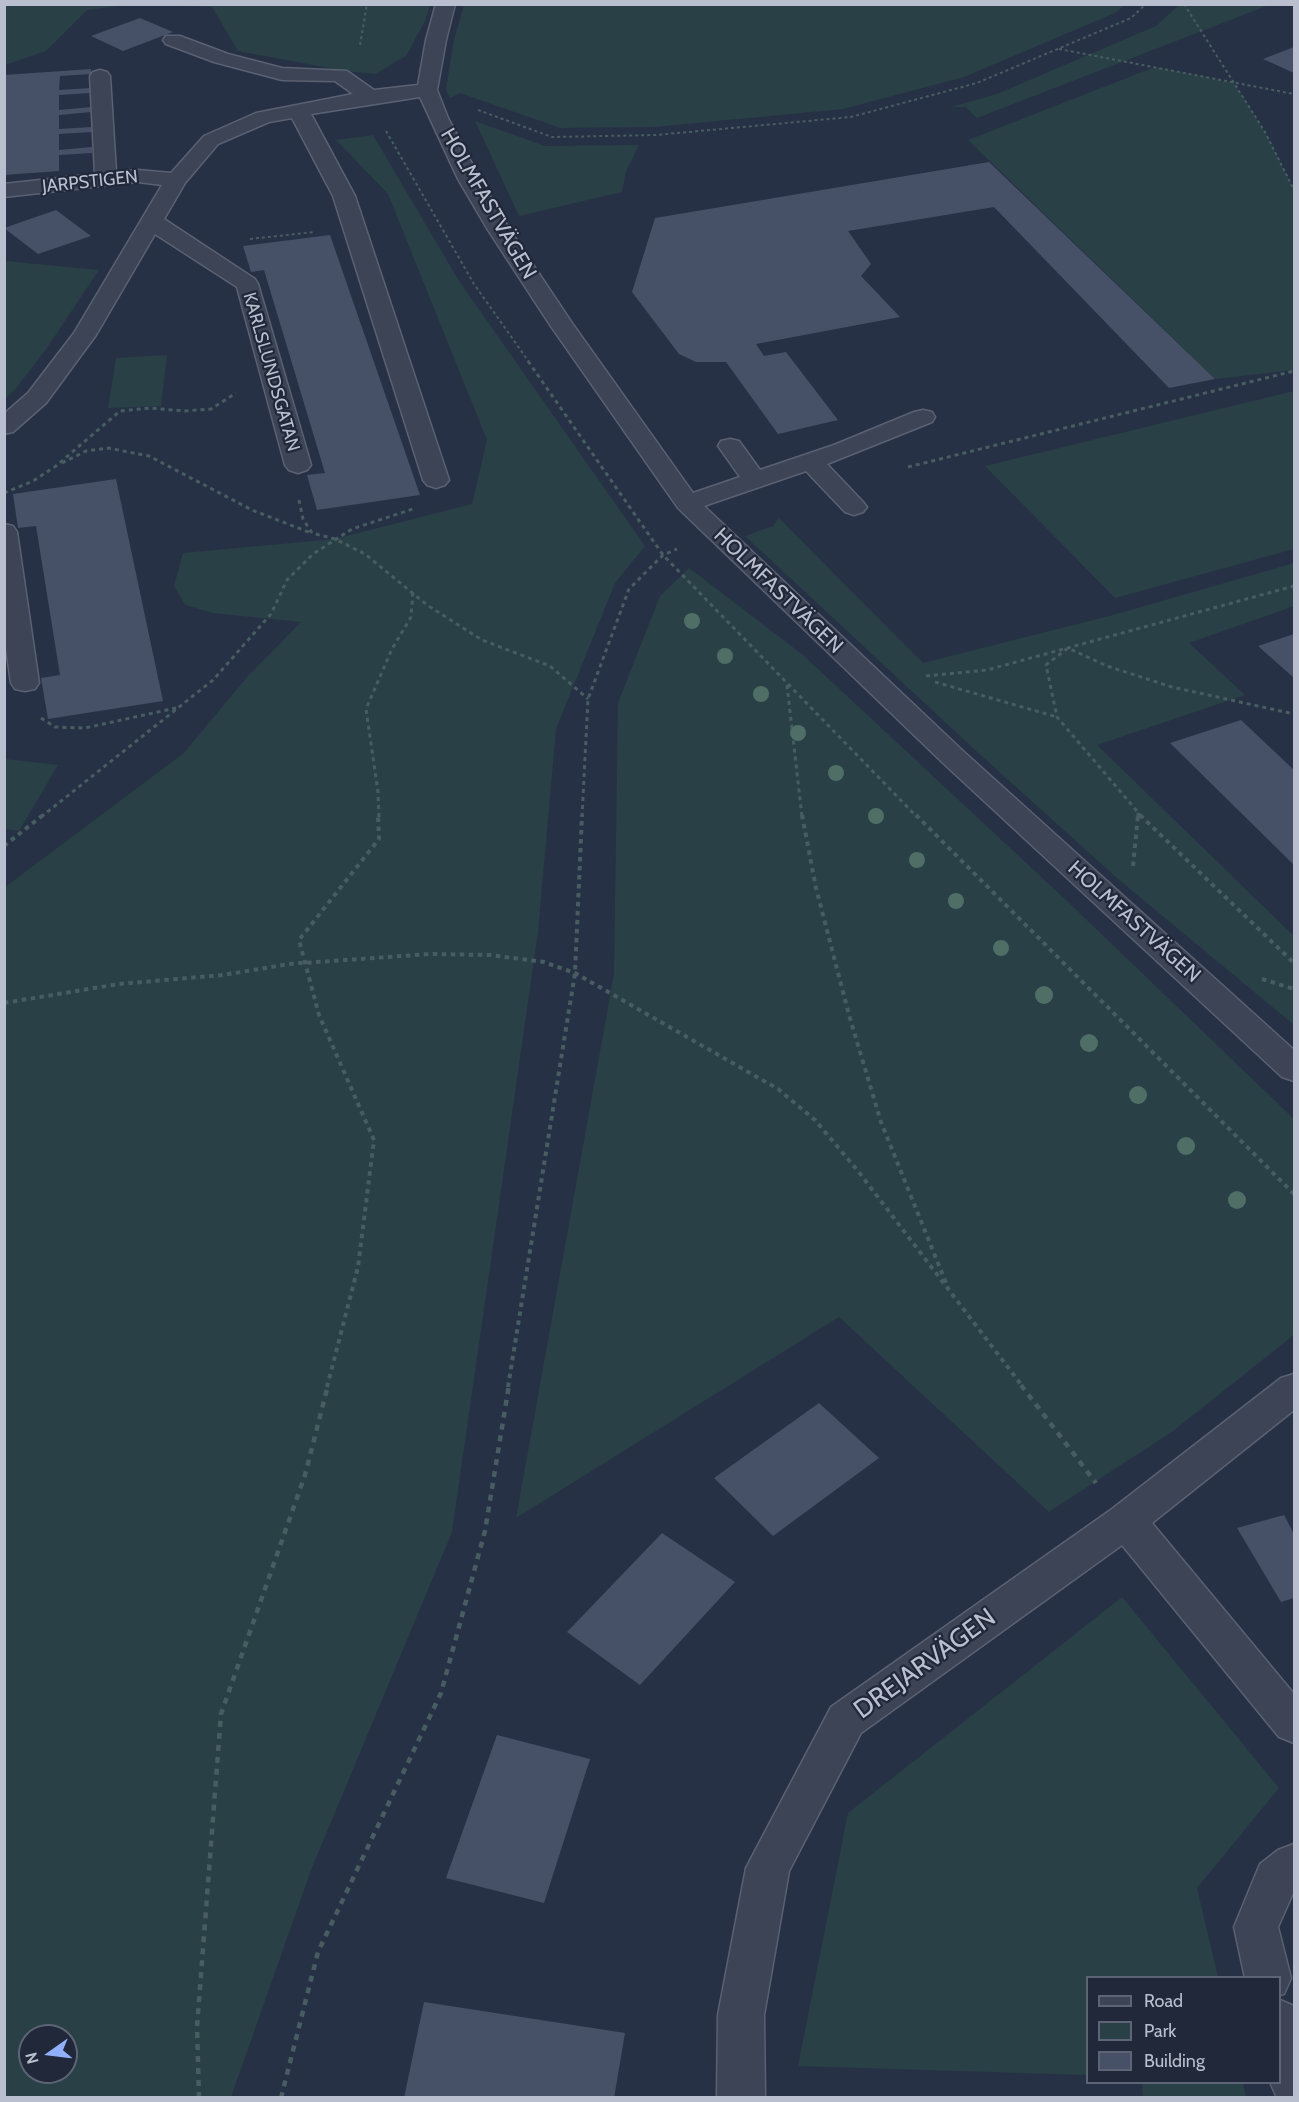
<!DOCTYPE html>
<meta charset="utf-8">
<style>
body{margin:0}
#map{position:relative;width:1299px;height:2102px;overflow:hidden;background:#273145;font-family:Cabin,sans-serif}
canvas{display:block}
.frame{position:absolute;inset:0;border:6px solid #b9bfce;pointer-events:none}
.legend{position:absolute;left:1086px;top:1976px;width:195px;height:108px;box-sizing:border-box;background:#20283a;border:2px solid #5d6475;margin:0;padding:8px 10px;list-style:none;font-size:18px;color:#b9bfce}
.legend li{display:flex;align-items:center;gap:12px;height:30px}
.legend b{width:30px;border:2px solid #5d6475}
.north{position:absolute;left:18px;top:2024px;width:60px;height:60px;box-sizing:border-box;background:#20283a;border:2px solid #5d6475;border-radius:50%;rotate:256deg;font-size:16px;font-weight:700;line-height:24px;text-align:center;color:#b9bfce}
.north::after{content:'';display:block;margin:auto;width:21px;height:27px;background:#91b0fb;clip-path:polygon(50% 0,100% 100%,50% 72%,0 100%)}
</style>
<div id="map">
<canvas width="1299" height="2102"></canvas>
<div class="frame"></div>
<ul class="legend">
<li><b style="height:8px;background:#3c4455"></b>Road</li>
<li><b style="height:16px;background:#294046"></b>Park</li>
<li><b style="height:16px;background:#465167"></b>Building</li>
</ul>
<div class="north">N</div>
</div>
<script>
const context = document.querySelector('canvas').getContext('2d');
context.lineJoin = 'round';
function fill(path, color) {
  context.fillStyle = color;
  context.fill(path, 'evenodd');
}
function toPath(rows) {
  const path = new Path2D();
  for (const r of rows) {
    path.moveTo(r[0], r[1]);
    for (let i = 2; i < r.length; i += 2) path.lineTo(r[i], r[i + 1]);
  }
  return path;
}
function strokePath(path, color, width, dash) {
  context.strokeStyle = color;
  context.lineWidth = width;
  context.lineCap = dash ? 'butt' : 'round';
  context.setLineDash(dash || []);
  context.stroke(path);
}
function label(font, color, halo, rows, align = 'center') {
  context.font = font + ' Cabin,sans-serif';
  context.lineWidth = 4.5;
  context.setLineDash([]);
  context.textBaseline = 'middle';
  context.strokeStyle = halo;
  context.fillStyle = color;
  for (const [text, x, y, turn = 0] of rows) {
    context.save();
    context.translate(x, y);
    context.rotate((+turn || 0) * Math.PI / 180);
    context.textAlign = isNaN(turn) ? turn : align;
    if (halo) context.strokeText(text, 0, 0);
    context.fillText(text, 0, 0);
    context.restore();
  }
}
const green = toPath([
 [5,4,125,4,125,5,87,10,46,51,5,65],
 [158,5,430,5,426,19,406,56,375,74,345,71,238,51,212,7],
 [464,5,464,4,1125,5,1115,13,964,77,843,109,654,127,560,128,460,93,450,98,446,89,454,40],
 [1179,5,1269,5,977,118,966,107,951,107,997,94,1156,26],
 [1155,67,1234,83,1265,132,1294,190,1294,370,1215,379,968,140],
 [475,121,545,146,639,145,626,171,622,192,519,216],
 [373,135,459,281,645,546,615,583,556,729,538,932,452,1532,311,1870,231,2097,5,2097,5,887,184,753,248,676,301,622,213,613,185,605,174,586,183,553,335,539,472,504,487,440,388,194,336,140],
 [30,2036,66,2036,66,2072,30,2072],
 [5,261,99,270,47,348,17,387,5,399],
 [167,355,161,406,108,408,116,358],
 [1294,391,1294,549,1115,598,985,466],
 [779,518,923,663,1113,615,1294,563,1294,606,1189,643,1245,695,1097,745,1294,936,1294,1025,1117,878,974,749,745,536,773,526],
 [689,568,803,655,1066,900,1294,1119,1294,1335,1173,1431,1049,1512,839,1317,516,1518,614,974,618,703,660,596],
 [5,759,58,765,19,831,5,829],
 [1122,1597,1279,1788,1197,1888,1218,1977,1088,1978,1087,2075,798,2066,848,1813],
 [1142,2083,1243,2083,1246,2097,1143,2097]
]);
const building = toPath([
 [140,18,173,32,123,51,91,36],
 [1294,47,1294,73,1263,59],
 [91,69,91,74,60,76,59,90,91,88,91,93,59,95,59,110,92,107,91,112,59,115,59,129,92,127,92,132,59,134,59,150,92,147,92,153,59,155,59,171,4,175,4,75],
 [989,162,1215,379,1169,388,994,207,848,231,871,264,861,276,900,317,756,344,764,356,786,352,838,420,778,434,726,362,696,362,679,354,632,292,655,218],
 [56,210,91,236,38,254,4,228],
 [330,235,420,495,317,510,307,475,325,473,264,270,251,272,243,246],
 [116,479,163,701,48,719,41,678,60,675,36,526,18,528,13,494],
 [1294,634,1294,678,1258,646],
 [1241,720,1294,770,1294,865,1170,743],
 [819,1403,879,1458,773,1536,714,1478],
 [1284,1515,1294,1534,1294,1598,1281,1602,1237,1528],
 [662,1533,735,1582,640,1685,567,1632],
 [497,1735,590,1759,544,1903,446,1878],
 [424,2002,625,2033,614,2098,404,2098]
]);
const pathFar3 = toPath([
 [1184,4,1265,132,1294,190],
 [360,45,367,4],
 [1059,49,1294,94],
 [478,110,552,137,656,135,851,117,977,83,1131,18,1146,4],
 [386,131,474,284,529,362],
 [250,239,314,232]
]);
const pathFar2 = toPath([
 [528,361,663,555,917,817],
 [62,463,86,451,108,448,149,456,252,510,311,533],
 [908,467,1294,371],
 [4,493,33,481,56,466,120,411,150,408,184,411,211,409,236,393],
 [299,500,303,519,312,533,335,539,365,554,427,605,482,640,550,666,588,699],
 [926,676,987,670,1294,586],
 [935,682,1057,717],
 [787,685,802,817],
 [41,718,55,727,85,728,176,708],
 [41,817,213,680,271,614,287,580,313,554,352,529,413,509],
 [379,817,378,792,366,709,392,649,411,617,413,591],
 [582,817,588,699,629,589,663,555,677,549],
 [1138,817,1138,813],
 [1142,817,1057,717,1046,665,1068,648,1107,666,1172,687,1294,714]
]);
const pathFar1 = toPath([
 [802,815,816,888,849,1015,881,1122,948,1288],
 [916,815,1294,1194],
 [1140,815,1294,963],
 [4,846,43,815],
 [1133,866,1138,815],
 [1262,979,1294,989],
 [4,1003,119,984,223,975,289,964,430,954,490,955,544,962,575,973,778,1089,815,1120,858,1171,1023,1387],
 [327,1387,358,1267,374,1140,319,1015,299,940,379,839,378,815],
 [508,1387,575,973,582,815]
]);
const path = toPath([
 [1021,1385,1096,1483],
 [199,2098,197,2027,221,1714,305,1475,328,1385],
 [281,2098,318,1952,441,1693,485,1531,509,1385]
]);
const minor = toPath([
 [436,4,455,4,446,40,437,90,448,118,480,179,510,230,572,323,693,493,740,477,718,446,721,441,730,439,739,441,760,470,834,445,914,412,923,410,932,412,935,417,932,422,827,464,863,502,867,507,863,512,854,515,845,512,806,471,704,506,963,751,1294,1050,1294,1081,1282,1077,943,763,678,508,550,325,488,230,458,179,420,97,311,114,355,196,449,480,445,485,436,488,427,485,423,480,333,196,292,118,269,122,218,144,185,183,164,219,255,279,258,284,311,465,307,470,298,473,289,470,285,465,237,287,155,234,96,335,46,403,13,432,4,434,4,414,28,393,74,333,162,185,138,182,4,197,4,184,95,174,90,76,93,72,100,70,107,72,110,76,116,172,138,170,171,173,204,136,256,113,353,94,335,81,282,80,214,62,166,44,163,40,166,36,180,36,228,54,282,68,347,71,374,90,418,85,426,40,436,4],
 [4,524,13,526,17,532,39,683,35,689,25,691,15,689,11,683,4,634,4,524],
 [1294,1374,1294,1410,1152,1523,1294,1694,1294,1743,1279,1737,1122,1545,861,1733,789,1871,764,2015,765,2098,717,2098,718,2015,746,1868,831,1707,1112,1509,1281,1378,1294,1374],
 [1294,1844,1294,1891,1278,1927,1291,1978,1284,1994,1280,1995,1280,1978,1245,1978,1234,1927,1260,1864,1278,1850,1294,1844],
 [1280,2000,1294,2006,1294,2098,1277,2098,1270,2082,1280,2082,1280,2000]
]);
const trees = [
 [692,621,8],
 [725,656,8],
 [761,694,8],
 [798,733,8],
 [836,773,8],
 [876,816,8],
 [917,860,8],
 [956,901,8],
 [1001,948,8],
 [1044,995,9],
 [1089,1043,9],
 [1138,1095,9],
 [1186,1146,9],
 [1237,1200,9]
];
const farStreetnames = [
 ["JARPSTIGEN",90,182,-6],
 ["KARLSLUNDSGATAN",271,372,74]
];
const streetNames = [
 ["HOLMFASTVÄGEN",488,204,60],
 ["HOLMFASTVÄGEN",778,591,44],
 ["HOLMFASTVÄGEN",1134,922,42]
];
const nearStreetnames = [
 ["DREJARVÄGEN",925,1664,-36]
];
fill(green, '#294046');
fill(building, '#465167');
strokePath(minor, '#5a6172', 3);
strokePath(pathFar3, '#485d62', 2, [3, 3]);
strokePath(pathFar2, '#485d62', 3, [4, 4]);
strokePath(pathFar1, '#485d62', 4, [4.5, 4.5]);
strokePath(path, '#485d62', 4.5, [6, 6]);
fill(minor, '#3c4455');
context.fillStyle = '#4f6e65';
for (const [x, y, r] of trees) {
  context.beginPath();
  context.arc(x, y, r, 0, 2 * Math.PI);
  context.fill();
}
label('18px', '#b9bfce', '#20283a', farStreetnames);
label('21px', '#b9bfce', '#20283a', streetNames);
label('26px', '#b9bfce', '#20283a', nearStreetnames);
</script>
